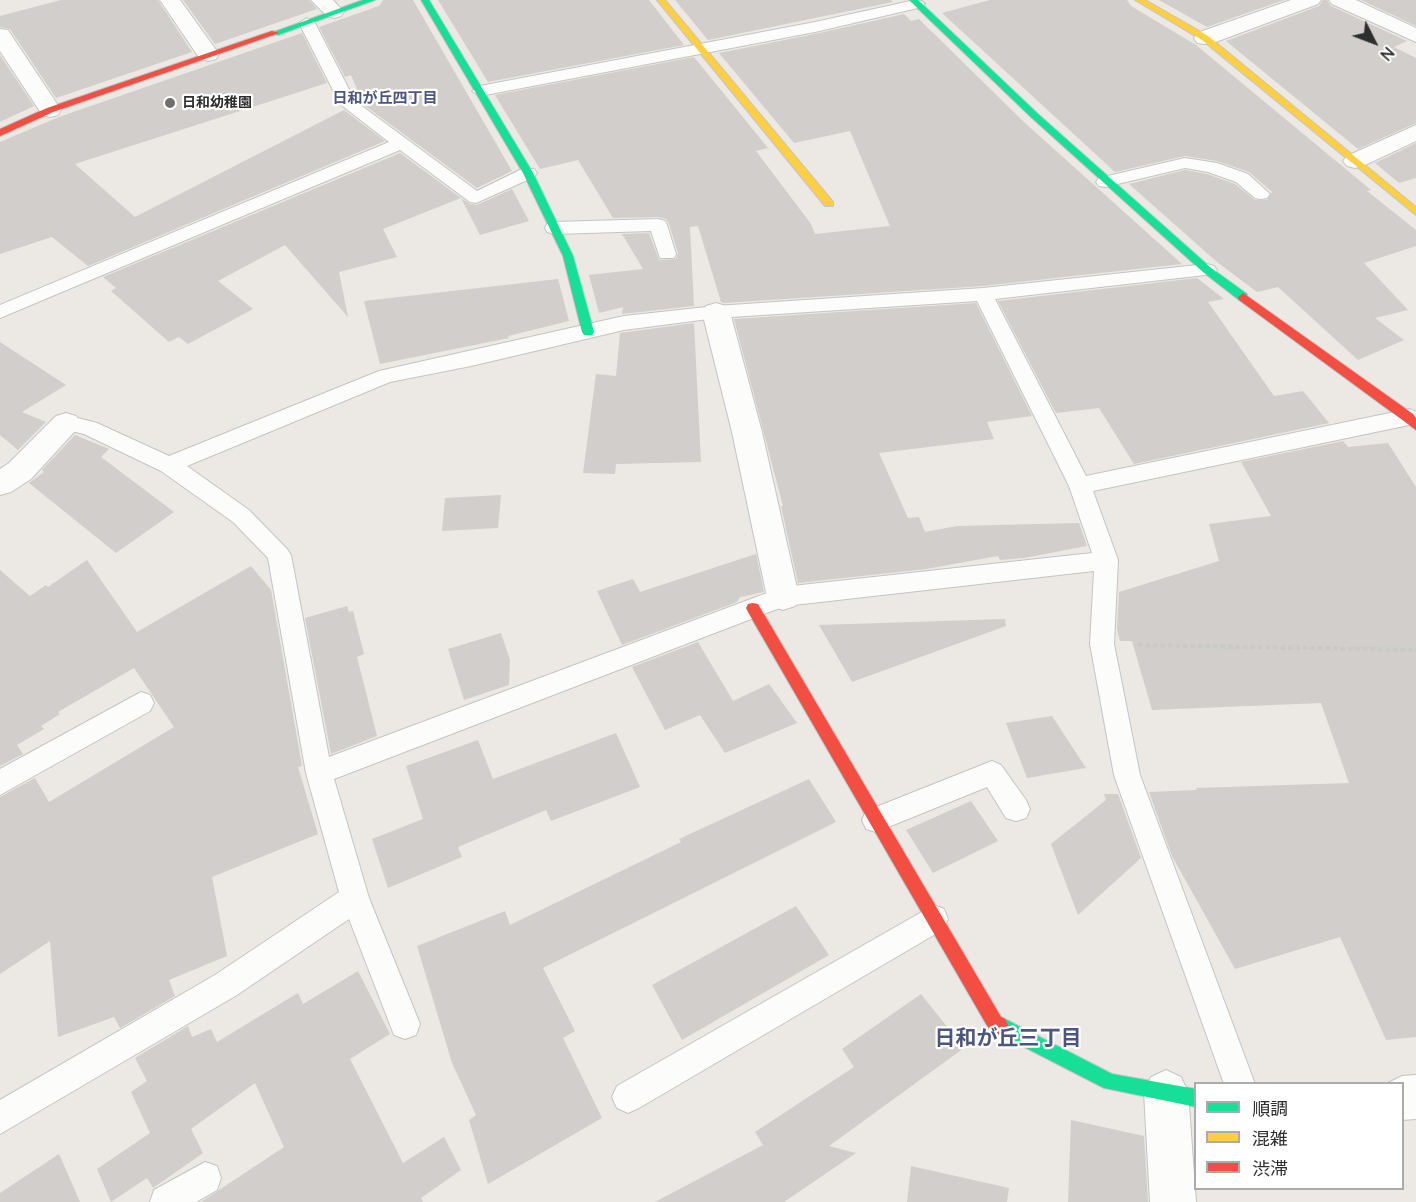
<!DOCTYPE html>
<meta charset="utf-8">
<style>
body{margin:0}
#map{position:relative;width:1416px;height:1202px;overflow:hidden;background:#ece8e4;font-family:Quicksand,"Noto Sans JP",sans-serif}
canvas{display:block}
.legend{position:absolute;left:1194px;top:1082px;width:210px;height:108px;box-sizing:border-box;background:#fff;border:2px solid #ababab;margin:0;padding:8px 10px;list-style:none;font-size:18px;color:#2e2e2e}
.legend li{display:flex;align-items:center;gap:12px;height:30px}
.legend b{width:30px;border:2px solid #ababab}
.north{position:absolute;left:1344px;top:12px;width:60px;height:60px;-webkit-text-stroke:4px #fff;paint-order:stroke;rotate:132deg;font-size:16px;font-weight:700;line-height:24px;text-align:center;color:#2e2e2e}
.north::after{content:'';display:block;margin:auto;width:21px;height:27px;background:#2e2e2e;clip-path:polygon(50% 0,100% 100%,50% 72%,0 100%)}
</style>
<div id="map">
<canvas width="1416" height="1202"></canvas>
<ul class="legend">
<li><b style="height:8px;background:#16e098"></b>順調</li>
<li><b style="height:8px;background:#ffcf43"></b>混雑</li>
<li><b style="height:8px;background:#f24e42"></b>渋滞</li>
</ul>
<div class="north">N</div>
</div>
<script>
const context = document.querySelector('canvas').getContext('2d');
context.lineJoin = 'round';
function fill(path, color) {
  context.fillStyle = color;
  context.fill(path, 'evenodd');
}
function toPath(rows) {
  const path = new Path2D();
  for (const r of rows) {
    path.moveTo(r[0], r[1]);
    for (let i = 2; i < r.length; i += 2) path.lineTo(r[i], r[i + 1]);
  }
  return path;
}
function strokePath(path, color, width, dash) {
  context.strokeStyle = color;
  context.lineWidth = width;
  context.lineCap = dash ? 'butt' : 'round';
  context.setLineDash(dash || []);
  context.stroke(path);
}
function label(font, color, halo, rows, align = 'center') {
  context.font = font + ' Quicksand,"Noto Sans JP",sans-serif';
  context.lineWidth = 4.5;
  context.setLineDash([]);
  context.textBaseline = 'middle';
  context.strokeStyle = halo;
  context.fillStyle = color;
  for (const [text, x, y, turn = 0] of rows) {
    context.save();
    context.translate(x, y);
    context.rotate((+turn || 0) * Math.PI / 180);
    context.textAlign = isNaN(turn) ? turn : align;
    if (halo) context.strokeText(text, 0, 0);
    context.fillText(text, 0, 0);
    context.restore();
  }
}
const building = toPath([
 [61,0,158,0,192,52,56,98,10,29,0,27,0,16],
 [183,0,309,0,317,9,215,44],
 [383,0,413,0,512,171,477,188,360,102,362,101,351,75,345,77,319,27,379,6],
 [438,0,649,0,684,45,488,82],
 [675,0,891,0,893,2,708,40],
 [990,0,1127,0,1131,6,1196,45,1371,190,1367,191,1416,230,1416,246,1364,263,1408,310,1375,318,1404,340,1358,360,1278,287,1257,292,1217,262,1129,184,1185,170,1207,174,1235,184,1255,200,1267,200,1272,192,1249,172,1217,161,1185,156,1115,172,942,13],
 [1159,0,1284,0,1207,27],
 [1323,0,1327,0,1331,6,1407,41,1394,47,1416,58,1416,123,1358,149,1226,41,1319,6],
 [1361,0,1416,0,1416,26],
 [904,14,911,21,919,19,1025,123,1182,264,983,286,724,303,721,302,698,226,690,227,694,306,622,314,623,307,599,313,589,275,643,269,622,234,649,233,659,260,676,259,678,253,669,224,666,219,658,217,613,218,578,160,540,169,495,95,694,57,768,148,756,151,811,224,815,234,890,226,850,131,794,143,719,53,815,34],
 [302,33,327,83,75,164,135,217,344,110,385,141,88,266,52,237,0,254,0,142,59,117],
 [0,55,34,106,0,122],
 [1416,143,1416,178,1399,183,1375,163],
 [400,153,461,198,383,229,397,257,339,272,348,317,285,245,218,281,253,309,188,344,179,337,169,342,111,291,116,288,103,277],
 [512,189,529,221,480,235,461,198,470,204,477,205],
 [1197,278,1224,299,1208,302,1274,396,1303,391,1329,423,1134,464,1099,408,1056,413,998,301],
 [558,279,569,321,508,336,509,338,380,364,364,301],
 [976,303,1032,416,987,422,994,439,879,453,908,518,919,517,925,532,957,526,1079,523,1087,546,1024,558,1000,560,998,556,926,569,798,583,781,506,783,506,734,319],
 [694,323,701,462,616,464,615,474,583,473,596,374,616,376,620,333],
 [0,342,66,385,22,412,46,422,18,450,0,435],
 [75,435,109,449,101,457,174,512,116,553,29,483,44,472,42,470],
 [1343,441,1348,447,1388,443,1416,487,1416,1037,1386,1040,1340,937,1235,969,1172,856,1149,792,1197,790,1196,788,1349,783,1321,703,1152,710,1132,641,1120,641,1117,629,1119,592,1219,561,1209,524,1271,516,1241,462],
 [501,495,498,528,442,531,445,498],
 [756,554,764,592,740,597,737,602,622,645,597,591,633,579,640,592],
 [87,560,137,632,251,566,271,590,302,766,298,767,318,834,212,877,227,956,169,980,175,996,120,1028,114,1017,58,1037,50,941,0,974,0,797,35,778,49,802,174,727,134,668,58,712,60,714,41,726,44,729,17,745,23,754,0,766,0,570,30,596,46,585,48,587],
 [347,606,349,612,353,611,364,654,357,657,377,736,331,754,305,618],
 [1005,619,1006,626,852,682,819,625],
 [501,633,510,660,509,685,464,700,448,649],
 [698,642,733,701,769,684,797,723,725,753,700,715,665,730,632,667],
 [1052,716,1086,768,1027,778,1006,723],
 [616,733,640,787,551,821,546,810,458,847,462,857,388,888,372,839,423,819,406,766,478,740,493,779],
 [809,779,836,822,543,968,575,1031,563,1038,602,1118,488,1184,469,1120,476,1115,452,1063,417,946,505,911,510,925,681,842,679,839],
 [1104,794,1118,794,1141,858,1078,915,1051,844,1106,800],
 [971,801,998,841,933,873,906,830],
 [796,906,829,955,682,1040,652,985],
 [358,971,390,1034,350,1059,403,1163,444,1137,461,1170,421,1198,423,1202,201,1202,284,1147,255,1083,191,1129,203,1153,153,1188,147,1178,111,1202,97,1169,150,1133,131,1092,147,1081,135,1058,188,1026,192,1037,211,1029,217,1042,298,993,303,1004],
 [921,994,964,1048,829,1146,856,1153,784,1202,655,1202,763,1145,755,1132,854,1067,842,1049],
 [1071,1120,1144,1136,1148,1202,1068,1202],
 [59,1154,80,1202,0,1202,0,1193],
 [911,1166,1009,1188,1007,1202,907,1202]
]);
const path = toPath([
 [1138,645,1416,650]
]);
const lane = toPath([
 [915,0,922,1,925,4,922,7,815,32,480,96,472,91,480,86,815,22,915,0],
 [307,18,315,23,355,101,477,191,522,169,534,169,537,173,534,177,476,203,470,202,400,150,0,318,0,305,389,142,340,104,299,23,307,18],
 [1185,158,1217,163,1248,174,1270,194,1267,198,1261,199,1255,198,1236,182,1208,172,1185,168,1105,187,1099,186,1096,182,1099,178,1185,158],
 [658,219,665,221,667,225,676,254,674,258,660,258,651,231,554,234,547,232,545,228,547,224,554,222,658,219],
 [1207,264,1214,266,1217,270,1214,274,995,299,1086,476,1409,409,1416,412,1416,422,1409,425,1093,491,1118,560,1114,644,1140,775,1255,1084,1224,1084,1114,775,1090,644,1094,571,785,606,334,779,369,898,420,1024,416,1035,405,1039,394,1035,349,919,237,995,0,1134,0,1100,215,975,339,892,306,773,268,558,233,522,161,471,84,434,58,428,55,423,58,418,66,415,97,423,169,456,379,371,624,316,716,306,983,288,1207,264],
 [977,301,1069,486,1092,553,783,587,329,757,291,555,287,549,249,510,187,466,390,382,471,366,624,330,716,318,977,301],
 [141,692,150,695,154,703,150,711,0,795,0,769,141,692],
 [992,761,1001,765,1026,800,1030,809,1026,818,1016,821,1006,818,987,787,876,832,866,829,862,820,866,811,992,761],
 [934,905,944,909,948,919,944,929,639,1108,628,1113,617,1108,612,1097,617,1086,934,905],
 [205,1162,217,1166,221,1178,217,1190,196,1202,150,1202,154,1190,205,1162]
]);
const street = toPath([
 [160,0,180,0,219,54,216,59,208,61,200,59,160,0],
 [311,0,333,0,344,12,341,16,334,18,327,16,311,0],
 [1291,0,1321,0,1318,4,1213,43,1205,44,1197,43,1194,38,1197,33,1291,0],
 [1329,0,1356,0,1416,28,1416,42,1332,4,1329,0],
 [0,29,8,30,61,110,58,115,50,117,42,115,39,110,0,51,0,29],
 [1416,125,1416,141,1363,166,1355,168,1347,166,1343,161,1347,156,1416,125],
 [716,303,726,306,730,312,762,432,799,597,795,606,783,610,771,606,767,597,732,432,702,312,706,306,716,303],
 [66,413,76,416,81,423,76,430,31,479,11,492,0,495,0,469,9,463,56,416,66,413],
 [1166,1070,1181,1077,1188,1092,1196,1202,1150,1202,1144,1092,1151,1077,1166,1070],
 [1416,1075,1416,1119,1402,1120,1402,1084,1386,1084,1402,1076,1416,1075]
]);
const fast = toPath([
 [363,0,375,0,278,35,271,33,363,0],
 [421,0,429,0,533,173,573,256,594,332,592,335,584,335,582,332,563,256,523,173,421,0],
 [909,0,918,0,1038,114,1211,268,1247,294,1247,300,1239,300,1203,272,1032,118,909,0],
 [999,1016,1112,1074,1196,1089,1196,1107,1104,1088,993,1031,990,1025,993,1019,999,1016]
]);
const slow = toPath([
 [657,0,665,0,833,202,833,206,825,206,657,0],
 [1135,0,1145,0,1208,36,1416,207,1416,215,1202,40,1135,0]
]);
const jam = toPath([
 [272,31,279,33,53,112,0,136,0,129,47,108,272,31],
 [1243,293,1413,414,1416,418,1416,430,1239,300,1238,297,1243,293],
 [753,603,758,604,1001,1017,1005,1019,1008,1025,1005,1031,999,1034,989,1029,748,612,746,608,748,604,753,603]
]);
const markers = [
 [170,103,6,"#706f6e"]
];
const farPoinames = [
 ["日和幼稚園",182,103]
];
const farNeighbourhoodnames = [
 ["日和が丘四丁目",385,98]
];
const nearNeighbourhoodnames = [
 ["日和が丘三丁目",1008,1039]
];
fill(building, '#d1cecb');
strokePath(lane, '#c5c4c5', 2);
strokePath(street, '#c5c4c5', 2);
strokePath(fast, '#c5c4c5', 2);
strokePath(slow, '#c5c4c5', 2);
strokePath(jam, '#c5c4c5', 2);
strokePath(path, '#c9c9c8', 4, [4.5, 3]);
fill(lane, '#fcfcfb');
fill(street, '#fcfcfb');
fill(fast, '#16e098');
fill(slow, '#ffcf43');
fill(jam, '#f24e42');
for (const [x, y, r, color] of markers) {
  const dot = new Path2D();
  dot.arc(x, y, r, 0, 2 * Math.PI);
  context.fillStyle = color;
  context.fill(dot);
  strokePath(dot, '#fff', 2);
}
label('bold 14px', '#2e2e2e', '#fff', farPoinames, 'left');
label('bold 15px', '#4d5680', '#fff', farNeighbourhoodnames);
label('bold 21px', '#4d5680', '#fff', nearNeighbourhoodnames);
</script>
